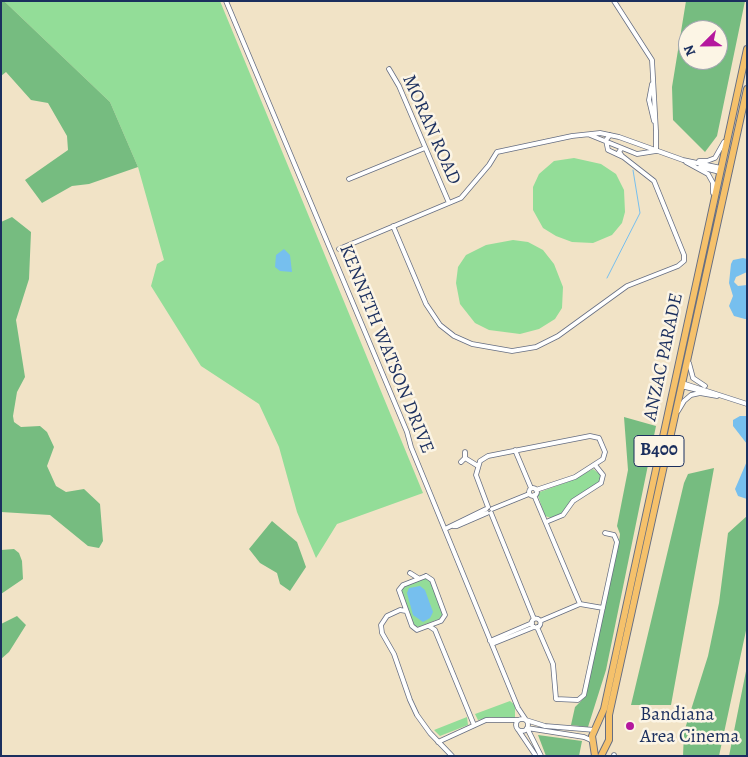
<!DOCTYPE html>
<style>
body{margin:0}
#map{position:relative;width:748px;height:757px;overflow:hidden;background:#f1e3c6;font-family:Alegreya,serif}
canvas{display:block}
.frame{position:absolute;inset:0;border:2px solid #1b2f5e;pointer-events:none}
.north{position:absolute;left:678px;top:20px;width:50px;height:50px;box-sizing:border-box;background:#fcf5e5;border:1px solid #a2a6af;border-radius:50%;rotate:247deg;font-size:14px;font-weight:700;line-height:20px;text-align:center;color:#1b2f5e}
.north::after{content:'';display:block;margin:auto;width:18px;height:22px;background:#b5179e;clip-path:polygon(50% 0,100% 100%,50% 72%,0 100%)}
</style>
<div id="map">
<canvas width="748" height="757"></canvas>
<div class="frame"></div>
<div class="north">N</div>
</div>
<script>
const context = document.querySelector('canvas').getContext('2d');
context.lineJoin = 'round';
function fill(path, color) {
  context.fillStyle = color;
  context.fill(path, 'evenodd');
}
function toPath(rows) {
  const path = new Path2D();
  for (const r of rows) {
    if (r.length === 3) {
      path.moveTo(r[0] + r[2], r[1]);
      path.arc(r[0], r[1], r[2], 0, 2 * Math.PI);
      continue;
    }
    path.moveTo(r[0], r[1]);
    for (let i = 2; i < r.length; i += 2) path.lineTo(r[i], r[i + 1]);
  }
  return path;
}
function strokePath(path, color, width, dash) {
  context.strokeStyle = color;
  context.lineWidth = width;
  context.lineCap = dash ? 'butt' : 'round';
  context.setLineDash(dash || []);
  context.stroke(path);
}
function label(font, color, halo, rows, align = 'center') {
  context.font = font + ' Alegreya,serif';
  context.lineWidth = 5;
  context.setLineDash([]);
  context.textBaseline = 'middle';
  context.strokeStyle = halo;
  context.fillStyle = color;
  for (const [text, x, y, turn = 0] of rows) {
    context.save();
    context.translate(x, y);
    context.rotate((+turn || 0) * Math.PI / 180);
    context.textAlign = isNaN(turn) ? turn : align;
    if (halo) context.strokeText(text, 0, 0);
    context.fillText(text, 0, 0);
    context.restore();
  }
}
const green = toPath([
 [4,1,220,1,423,493,337,524,316,558,297,512,279,447,259,404,201,366,151,286,157,264,164,260,138,167,110,102],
 [574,158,601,164,616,174,624,190,625,212,622,223,612,235,593,243,572,242,556,236,543,228,533,210,533,187,539,174,554,161],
 [513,240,528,242,543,250,554,264,563,287,562,308,555,319,539,329,520,334,489,330,475,323,460,304,456,283,458,267,466,255,486,245],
 [593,469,601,475,600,481,575,498,562,513,551,518,545,516,537,493,570,481],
 [427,578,431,581,443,614,439,619,418,627,413,624,400,592,404,586],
 [510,701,515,705,515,718,490,717,478,720,475,714],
 [467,717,468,725,440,736,434,730]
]);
const forest = toPath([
 [1,1,4,1,110,102,138,167,89,184,72,186,42,203,25,180,68,150,67,136,48,103,31,100,6,72,1,76],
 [686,1,745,1,717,136,705,152,673,120,672,87],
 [688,30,718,30,718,60,688,60],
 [12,217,31,232,29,279,16,320,25,377,17,392,13,416,14,422,21,427,40,426,47,432,54,447,47,466,56,486,66,492,84,489,100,504,103,541,99,548,88,546,50,515,1,512,1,222],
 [624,417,656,426,606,670,588,727,571,725,575,707,584,698,619,542,620,534,617,526,628,470],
 [714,468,671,705,631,705,684,483,688,474],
 [747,516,747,626,719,756,683,756,684,732,708,656,719,603,728,533],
 [272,521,297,542,306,567,290,591,280,584,277,573,260,563,249,549],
 [14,549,19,553,22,561,23,579,1,594,1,550],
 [17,616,26,625,9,652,1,659,1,624],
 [747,666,747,756,729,756],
 [538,735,582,741,579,756,546,756]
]);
const water = toPath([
 [284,249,290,255,292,272,280,271,275,267,276,255],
 [743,258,747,259,747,272,736,277,734,282,738,286,747,285,747,319,745,319,734,316,729,306,733,296,729,283,731,264,733,260],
 [740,416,747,416,747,444,733,426,733,420],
 [747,461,747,499,738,496,735,489],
 [420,586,425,590,433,612,430,618,423,622,413,615,407,593,409,588]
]);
const stream = toPath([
 [607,278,640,213,633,170]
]);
const minor = toPath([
 [226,1,407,432,411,447,518,708,526,720],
 [614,1,652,60,656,131],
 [389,69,399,86,449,203],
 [652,84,649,100,654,121],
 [590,135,637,154,656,151],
 [610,135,606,140,608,150,623,157],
 [656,151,656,130],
 [699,161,707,161,715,158,724,142],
 [686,162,708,174,713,183,713,193],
 [700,167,720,172],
 [349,179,425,148],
 [393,226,426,304,440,325,454,336,472,344,512,351,536,347,558,336,627,286,678,266,684,261,684,255,654,181,622,156,619,152,621,149],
 [339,249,461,198,489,165,497,152,572,136,600,133,619,137,683,160,721,168],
 [689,363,693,378,705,386],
 [682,383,747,404],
 [681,386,702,391],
 [678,411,684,401,691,395,700,393,717,396],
 [515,450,531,488],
 [465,458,478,466],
 [461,462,465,458,465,452],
 [533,492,4],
 [534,495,580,604],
 [488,507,476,475,480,461,488,456,590,436,599,438,605,452,603,459,575,477,536,490],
 [492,509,529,494],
 [491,513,534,619],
 [546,522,563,515,573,501,601,483,603,475,595,465],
 [453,526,457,526,487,513],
 [445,529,486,509],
 [410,573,418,578],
 [426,576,432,580,445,615,441,621,417,630,412,626,399,590,403,585,426,576],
 [406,611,400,610,387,616,381,625,382,633,394,654,410,700,417,715,430,733,452,756],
 [536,623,4.5],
 [540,621,580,604,603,608],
 [429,626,435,630,474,725],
 [537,627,553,664,556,699,578,700,584,695,617,542,614,535,605,533],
 [490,641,532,623],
 [492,644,534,627],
 [522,725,6],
 [526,720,545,726,595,730],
 [527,728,584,737,593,741],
 [527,728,541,756],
 [519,731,536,756],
 [438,742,486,720,518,720],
 [614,756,614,755]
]);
const primary = toPath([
 [595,756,592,736,604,709,747,49],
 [601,756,609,740,609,715,747,89]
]);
const markers = [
 [630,726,5,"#b5179e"]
];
const shields = [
 [659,451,50]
];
const shieldNames = [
 ["B400",659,451]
];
const streetNames = [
 ["MORAN ROAD",431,130,66],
 ["KENNETH WATSON DRIVE",386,349,68],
 ["ANZAC PARADE",664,357,-78]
];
const poiNames = [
 ["Bandiana",640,715],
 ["Area Cinema",640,737]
];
fill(green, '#93dd98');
fill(forest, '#76bc80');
fill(water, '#76bfee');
strokePath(stream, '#76bfee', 1);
strokePath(minor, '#666e82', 5.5);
strokePath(primary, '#666e82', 8);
strokePath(minor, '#fff', 4);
strokePath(primary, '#f5c16b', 6);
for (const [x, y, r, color] of markers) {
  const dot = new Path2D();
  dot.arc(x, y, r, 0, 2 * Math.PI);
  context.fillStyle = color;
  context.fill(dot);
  strokePath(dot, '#fcf5e5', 2);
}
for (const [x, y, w] of shields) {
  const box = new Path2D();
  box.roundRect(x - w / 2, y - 15.5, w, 31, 4);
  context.fillStyle = '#fcf5e5';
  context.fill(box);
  strokePath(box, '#1b2f5e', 1);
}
label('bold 18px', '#1b2f5e', null, shieldNames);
label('19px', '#1b2f5e', '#fcf5e5', streetNames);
label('19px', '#1b2f5e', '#fcf5e5', poiNames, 'left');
</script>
